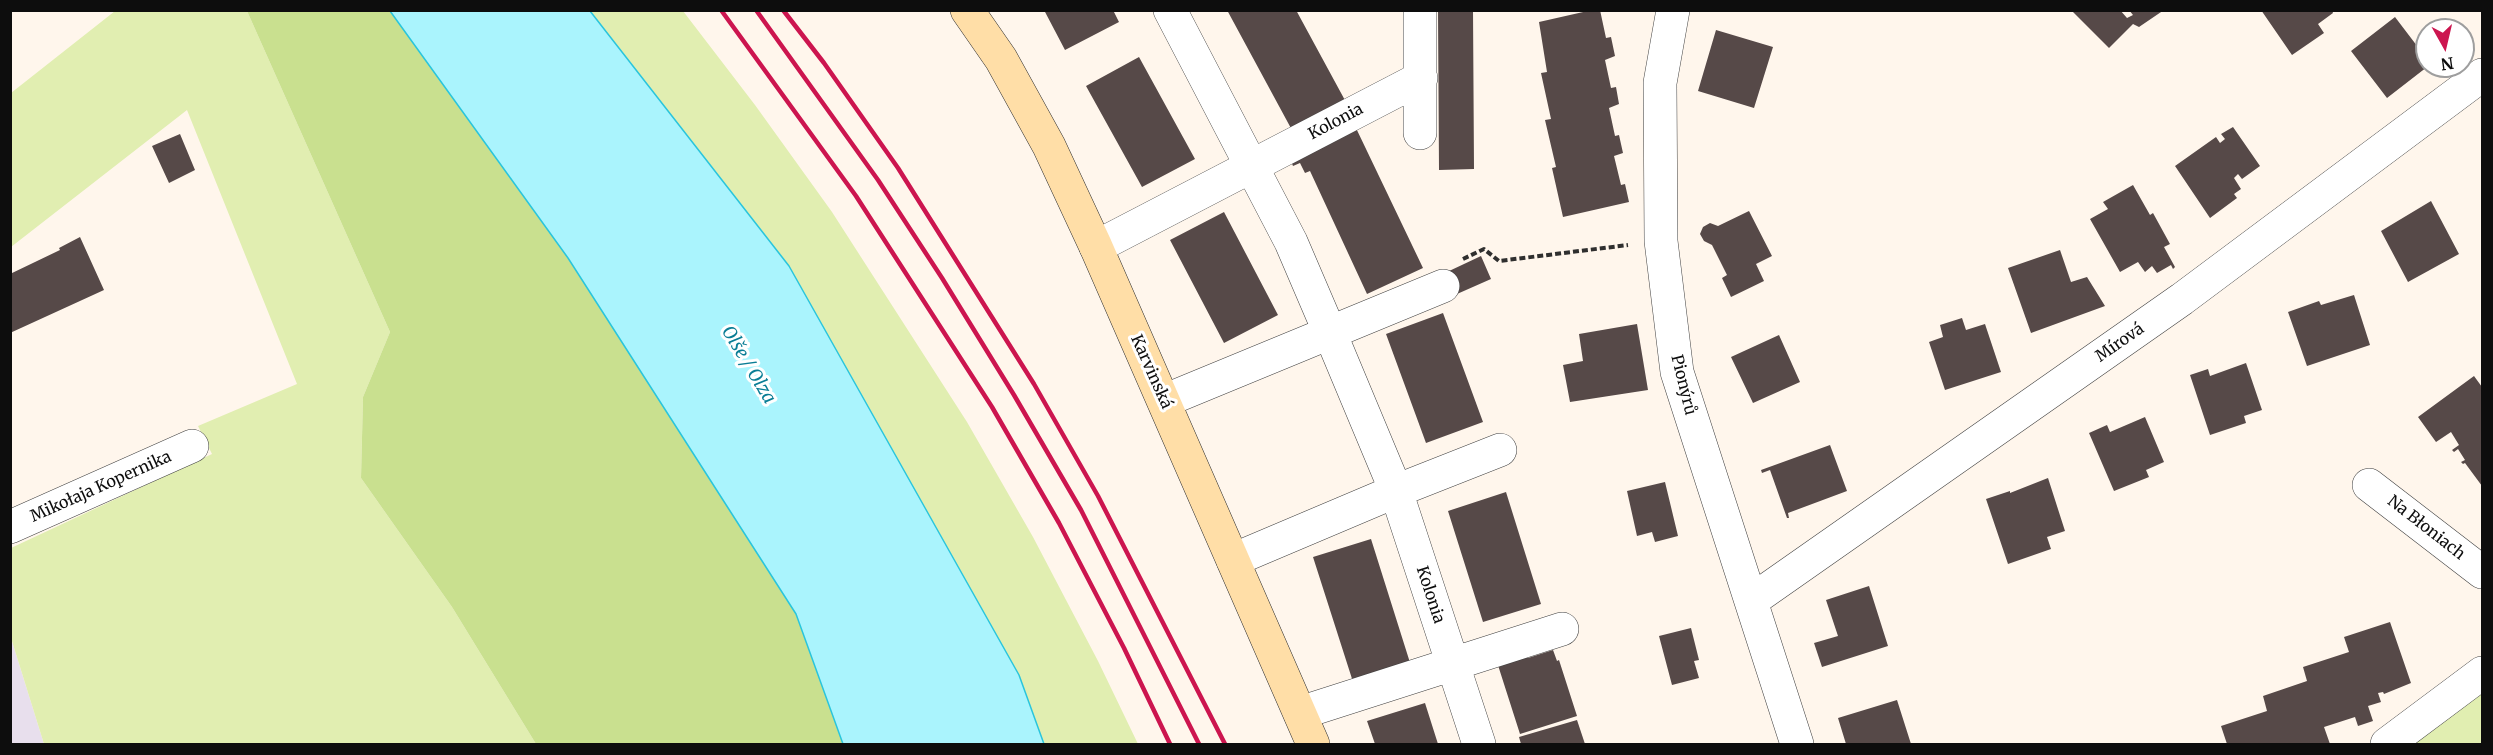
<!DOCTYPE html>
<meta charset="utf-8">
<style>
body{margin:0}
#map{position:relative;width:2493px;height:755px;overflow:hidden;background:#fff6ec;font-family:Merriweather,serif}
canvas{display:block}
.frame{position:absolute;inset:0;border:12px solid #0d0d0d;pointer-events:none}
.north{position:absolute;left:2415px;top:18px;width:60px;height:60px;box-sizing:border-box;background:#fff;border:2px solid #9e9e9e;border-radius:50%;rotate:172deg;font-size:16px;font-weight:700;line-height:24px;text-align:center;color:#0d0d0d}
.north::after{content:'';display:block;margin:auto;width:21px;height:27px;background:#cc154f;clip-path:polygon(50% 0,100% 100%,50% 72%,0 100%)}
</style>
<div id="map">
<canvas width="2493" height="755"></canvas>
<div class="frame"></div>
<div class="north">N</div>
</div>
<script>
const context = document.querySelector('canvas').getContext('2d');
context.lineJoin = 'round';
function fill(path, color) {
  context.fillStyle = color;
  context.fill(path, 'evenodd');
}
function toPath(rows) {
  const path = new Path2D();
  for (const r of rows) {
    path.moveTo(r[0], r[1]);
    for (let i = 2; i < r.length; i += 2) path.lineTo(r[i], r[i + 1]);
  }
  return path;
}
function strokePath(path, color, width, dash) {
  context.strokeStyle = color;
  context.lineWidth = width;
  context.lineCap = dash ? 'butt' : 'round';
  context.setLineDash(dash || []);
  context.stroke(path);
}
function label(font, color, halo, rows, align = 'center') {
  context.font = font + ' Merriweather,serif';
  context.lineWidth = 6;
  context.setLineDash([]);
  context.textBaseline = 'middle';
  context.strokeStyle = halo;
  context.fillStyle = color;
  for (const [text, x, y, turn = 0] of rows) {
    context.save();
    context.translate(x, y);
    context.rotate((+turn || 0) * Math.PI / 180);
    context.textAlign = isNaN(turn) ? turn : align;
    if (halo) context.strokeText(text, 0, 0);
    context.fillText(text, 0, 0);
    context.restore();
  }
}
const industrial = toPath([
 [11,638,44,744,11,744]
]);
const green = toPath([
 [115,11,247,11,390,332,363,397,361,478,452,607,536,744,44,744,11,638,11,548,212,454,198,426,297,384,187,110,11,247,11,93],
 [590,11,683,11,755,105,832,212,967,422,1033,537,1098,661,1138,744,1044,744,1019,675,789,266],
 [2482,692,2482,744,2414,744]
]);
const forest = toPath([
 [247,11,390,11,568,258,796,614,843,744,536,744,452,607,361,478,363,397,390,332]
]);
const water = toPath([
 [390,11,590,11,789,266,1019,675,1044,744,843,744,796,614,568,258,390,11]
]);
const building = toPath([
 [1044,10,1113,10,1119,22,1065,50],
 [1227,10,1296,10,1347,104,1293,132],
 [1438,10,1473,10,1474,169,1439,170],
 [1592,10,1600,10,1606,38,1611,37,1615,56,1605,60,1611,88,1616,87,1619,104,1609,108,1615,136,1619,135,1623,153,1614,156,1621,185,1625,184,1629,202,1563,217,1552,168,1556,167,1545,120,1551,119,1541,73,1547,72,1539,22],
 [2071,10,2120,10,2127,18,2133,15,2129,10,2164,10,2139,27,2133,24,2109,48],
 [2261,10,2332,10,2333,13,2318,24,2324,33,2292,55],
 [2395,17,2427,59,2427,67,2387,98,2351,51],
 [1716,30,1773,47,1754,108,1698,91],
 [1139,57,1195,159,1142,187,1086,86],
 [1355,126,1423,268,1367,294,1310,171,1305,173,1300,163,1293,166,1290,159],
 [2233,127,2260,166,2242,179,2238,174,2234,178,2241,189,2234,194,2237,198,2210,218,2175,166,2216,137,2220,143,2225,139,2221,134],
 [180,134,195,170,169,183,152,146],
 [2133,185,2150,215,2153,213,2170,244,2164,247,2175,267,2173,269,2171,265,2157,273,2152,266,2145,272,2138,262,2120,272,2090,219,2108,209,2103,202],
 [2431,201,2459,254,2408,282,2381,231],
 [1749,211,1772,256,1756,264,1764,281,1731,297,1722,278,1727,275,1712,245,1704,241,1700,234,1703,227,1710,223,1718,226],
 [1224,212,1278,315,1224,343,1170,240],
 [80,237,104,290,10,333,10,274,60,250,59,248],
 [2060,250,2071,282,2087,277,2105,306,2031,333,2008,268],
 [1481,256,1491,279,1457,294,1447,272],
 [2354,295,2370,345,2307,366,2288,312,2319,301,2321,305],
 [1443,313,1483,422,1426,443,1386,334],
 [1962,318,1966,330,1985,324,2001,372,1945,390,1929,342,1943,337,1940,325],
 [1637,324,1648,390,1570,402,1563,365,1583,361,1579,334],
 [1779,335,1800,382,1753,403,1731,357],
 [2246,363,2262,410,2244,416,2246,423,2210,435,2190,375,2208,369,2210,376],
 [2474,376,2482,387,2482,486,2465,463,2463,464,2461,462,2465,460,2458,449,2454,452,2452,450,2459,445,2451,432,2436,442,2418,417],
 [2145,417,2164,462,2146,470,2149,477,2114,491,2089,433,2107,425,2110,432],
 [1830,445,1847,491,1788,513,1789,518,1787,518,1770,470,1762,473,1761,470],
 [2048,478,2065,531,2047,537,2051,549,2008,564,1986,499,2010,491,2010,493],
 [1665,482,1678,536,1655,542,1652,532,1637,536,1627,491],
 [1506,492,1541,604,1483,622,1448,511],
 [1371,539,1412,669,1354,685,1313,557],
 [1869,586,1888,646,1822,667,1814,643,1838,636,1826,600],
 [2390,622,2411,683,2384,694,2383,692,2378,693,2381,702,2368,706,2373,721,2358,726,2355,717,2324,727,2330,744,2227,744,2221,726,2267,711,2263,696,2307,681,2303,667,2349,652,2344,637],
 [1691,628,1699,660,1694,661,1699,678,1672,685,1659,636],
 [1526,650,1528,658,1553,650,1557,661,1559,660,1577,716,1520,734,1496,659],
 [1897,700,1911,744,1846,744,1838,718],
 [1425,703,1438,744,1375,744,1367,721],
 [1577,720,1585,744,1521,744,1519,737]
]);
const path = toPath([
 [1463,259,1484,249,1499,261,1628,245]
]);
const minor = toPath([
 [1170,10,1291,242,1330,333,1396,491,1479,744],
 [1673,10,1660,83,1661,241,1677,372,1797,744],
 [1420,133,1420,10],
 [1096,247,1421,78],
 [1164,401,1443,286],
 [2369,485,2482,572],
 [10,527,192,446],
 [1233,560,1396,491,1500,450],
 [1751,601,2182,299,2482,75],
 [1300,713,1562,629],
 [2387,744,2482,673]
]);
const secondary = toPath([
 [967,10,1001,59,1049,146,1096,247,1313,744]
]);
const rail = toPath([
 [721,10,856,196,992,407,1059,523,1124,648,1170,744],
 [756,10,878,180,942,278,1014,395,1081,510,1199,744],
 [783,10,824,63,898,168,1034,384,1098,496,1225,744]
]);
const streetNames = [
 ["Kolonia",1336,122,-28],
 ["Mírová",2120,343,-35],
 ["Karvinská",1151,372,66],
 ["Pionýrů",1683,385,76],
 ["Mikołaja Kopernika",101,487,-24],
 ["Na Błoniach",2426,528,38],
 ["Kolonia",1430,595,72]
];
const waterNames = [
 ["Olše / Olza",748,365,59]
];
fill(industrial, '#e8dfed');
fill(green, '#e1eeb1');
fill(forest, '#c9e08f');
fill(water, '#aaf4fd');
strokePath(water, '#29c5dc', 1.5);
fill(building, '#564948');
strokePath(minor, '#404040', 34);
strokePath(secondary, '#2f2f2f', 34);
strokePath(path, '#2f2f2f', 4, [6, 3]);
strokePath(minor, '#fff', 33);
strokePath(secondary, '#ffdea7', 33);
strokePath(rail, '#cc154f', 4.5);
label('16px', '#0d0d0d', '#fff', streetNames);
label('italic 18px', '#097d95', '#fff', waterNames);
</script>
